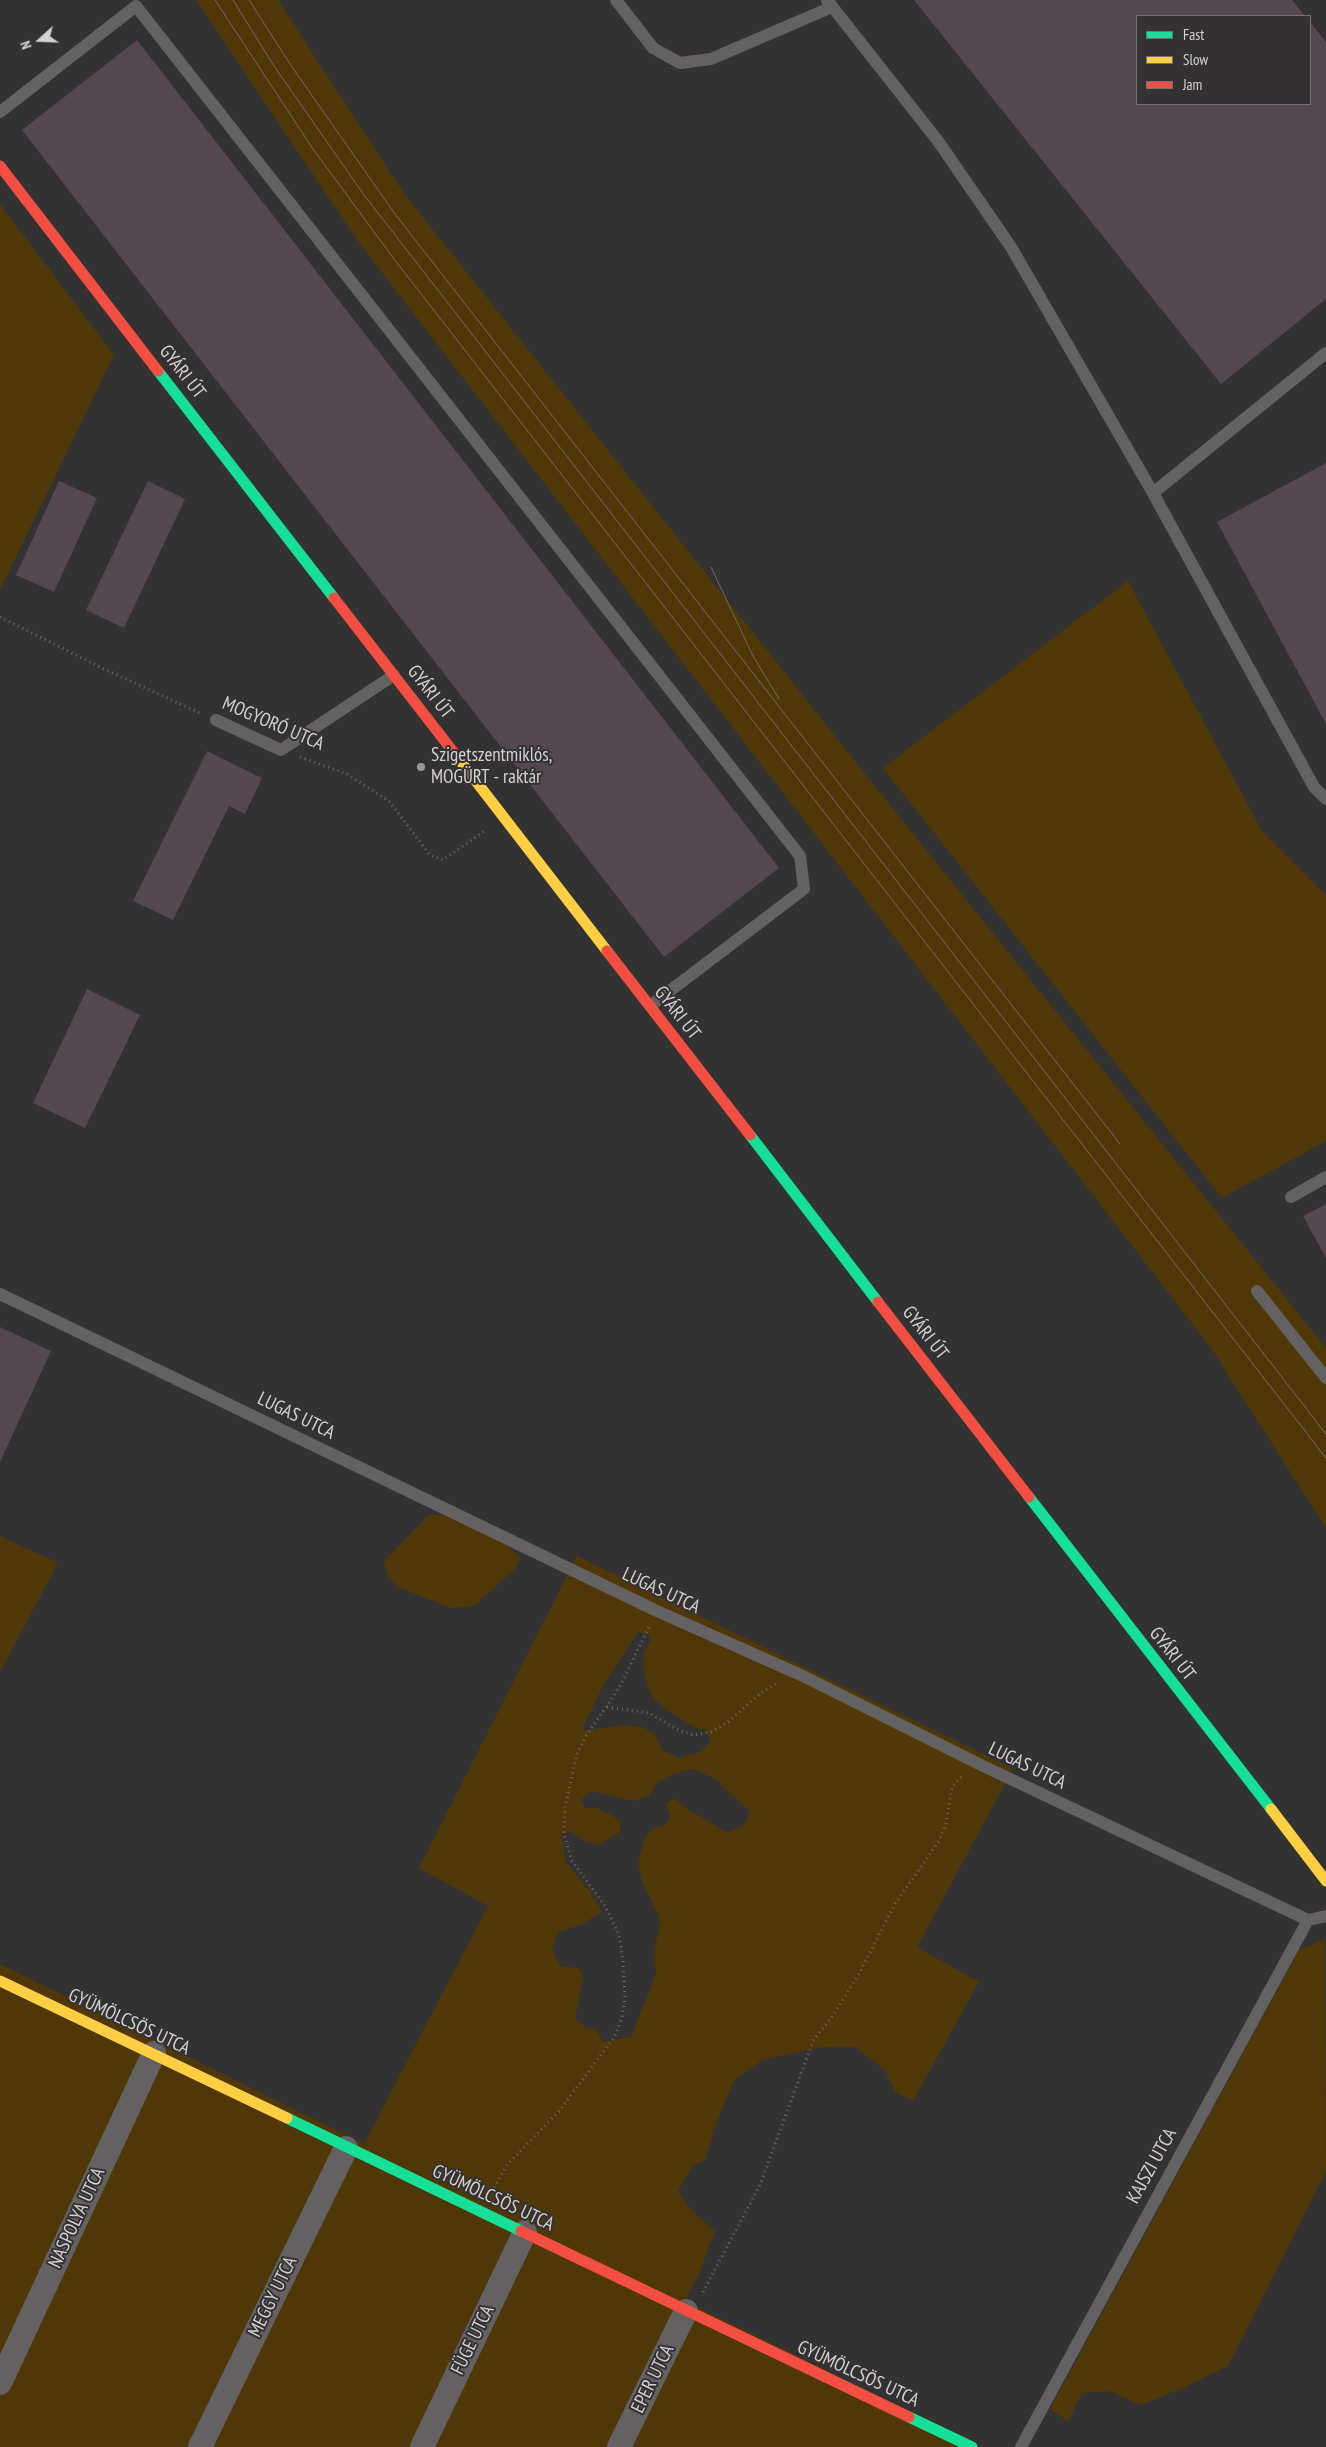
<!DOCTYPE html>
<meta charset="utf-8">
<style>
body{margin:0}
#map{position:relative;width:1326px;height:2447px;overflow:hidden;background:#333232;font-family:"PT Sans Narrow",sans-serif}
canvas{display:block}
.legend{position:absolute;left:1136px;top:15px;width:175px;height:90px;box-sizing:border-box;background:#343132;border:1px solid #747172;margin:0;padding:6px 9px;list-style:none;font-size:15px;color:#d3d1d1}
.legend li{display:flex;align-items:center;gap:10px;height:25px}
.legend b{width:25px;border:1px solid #747172}
.north{position:absolute;left:15px;top:15px;width:50px;height:50px;-webkit-text-stroke:4px #343132;paint-order:stroke;rotate:250deg;font-size:14px;font-weight:700;line-height:20px;text-align:center;color:#d3d1d1}
.north::after{content:'';display:block;margin:auto;width:18px;height:22px;background:#d3d1d1;clip-path:polygon(50% 0,100% 100%,50% 72%,0 100%)}
</style>
<div id="map">
<canvas width="1326" height="2447"></canvas>
<ul class="legend">
<li><b style="height:6px;background:#16e098"></b>Fast</li>
<li><b style="height:6px;background:#ffcf43"></b>Slow</li>
<li><b style="height:6px;background:#f24e42"></b>Jam</li>
</ul>
<div class="north">N</div>
</div>
<script>
const context = document.querySelector('canvas').getContext('2d');
context.lineJoin = 'round';
function fill(path, color) {
  context.fillStyle = color;
  context.fill(path, 'evenodd');
}
function toPath(rows) {
  const path = new Path2D();
  for (const r of rows) {
    path.moveTo(r[0], r[1]);
    for (let i = 2; i < r.length; i += 2) path.lineTo(r[i], r[i + 1]);
  }
  return path;
}
function strokePath(path, color, width, dash) {
  context.strokeStyle = color;
  context.lineWidth = width;
  context.lineCap = dash ? 'butt' : 'round';
  context.setLineDash(dash || []);
  context.stroke(path);
}
function label(font, color, halo, rows, align = 'center') {
  context.font = font + ' "PT Sans Narrow",sans-serif';
  context.lineWidth = 4;
  context.setLineDash([]);
  context.textBaseline = 'middle';
  context.strokeStyle = halo;
  context.fillStyle = color;
  for (const [text, x, y, turn = 0] of rows) {
    context.save();
    context.translate(x, y);
    context.rotate((+turn || 0) * Math.PI / 180);
    context.textAlign = isNaN(turn) ? turn : align;
    if (halo) context.strokeText(text, 0, 0);
    context.fillText(text, 0, 0);
    context.restore();
  }
}
const green = toPath([
 [196,0,278,0,403,192,874,785,1326,1348,1326,1528,1211,1348,360,244],
 [0,204,114,355,0,590],
 [1128,581,1262,831,1326,895,1326,1141,1222,1198,883,768],
 [445,1514,505,1544,521,1558,515,1569,474,1606,451,1608,400,1588,389,1577,384,1564,385,1560,429,1515],
 [0,1536,58,1563,0,1672],
 [577,1556,1013,1769,917,1947,979,1982,913,2101,895,2092,885,2070,855,2047,822,2047,762,2060,734,2081,718,2118,705,2160,692,2166,678,2191,691,2210,715,2231,698,2277,685,2301,982,2447,0,2447,0,1964,364,2144,488,1906,419,1868],
 [638,1632,649,1635,650,1642,644,1652,643,1666,647,1686,655,1700,673,1714,698,1729,705,1729,711,1740,701,1752,679,1758,663,1751,654,1734,643,1727,625,1725,584,1731,583,1727,603,1686],
 [693,1769,714,1778,750,1812,742,1827,727,1832,687,1809,674,1798,666,1804,671,1818,665,1825,654,1827,645,1838,638,1862,643,1884,657,1912,660,1924,655,1946,654,1962,657,1971,631,2037,603,2042,596,2029,587,2028,575,2019,583,1978,579,1968,560,1966,552,1950,558,1932,583,1924,602,1911,591,1893,566,1862,561,1835,570,1831,584,1841,599,1845,620,1832,620,1821,610,1814,596,1808,585,1808,581,1800,591,1791,633,1801,649,1796,657,1783,672,1774],
 [1325,1939,1326,2172,1228,2366,1190,2385,1141,2405,1109,2391,1082,2393,1068,2421,1050,2409,1299,1950]
]);
const building = toPath([
 [914,0,1292,0,1305,16,1137,16,1137,104,1310,104,1310,22,1326,42,1326,299,1221,384],
 [137,40,779,868,664,957,22,130],
 [1326,463,1326,724,1217,522],
 [59,481,97,498,54,592,16,575],
 [148,481,185,499,124,628,86,610],
 [207,751,262,778,245,814,229,806,173,920,133,901],
 [87,989,140,1015,85,1128,33,1103],
 [1326,1204,1326,1258,1303,1216],
 [0,1327,51,1351,0,1462]
]);
const path = toPath([
 [0,617,104,669,202,714],
 [300,757,347,774,389,801,430,855,443,860,486,830],
 [607,1707,649,1713,680,1731,694,1735,711,1732,728,1722,763,1691,778,1683],
 [492,2192,506,2166,560,2110,615,2036,622,2017,625,1998,623,1961,619,1935,605,1906,572,1861,564,1834,565,1807,577,1754,586,1736,619,1688,650,1625],
 [703,2292,760,2185,813,2041,834,2014,860,1972,895,1904,939,1841,946,1824,952,1787,964,1774]
]);
const lane = toPath([
 [616,0,653,48,680,63,711,59,832,7],
 [827,0,938,141,1011,247,1153,493,1314,787,1326,799],
 [0,112,136,6,800,856,804,889,650,1006],
 [1153,493,1326,353],
 [216,720,281,750,394,675],
 [1291,1197,1326,1177],
 [1257,1291,1326,1378],
 [0,1294,657,1611,803,1676,983,1766,1308,1920],
 [1021,2447,1308,1920,1326,1916]
]);
const street = toPath([
 [0,2383,154,2053],
 [200,2447,346,2148],
 [422,2447,525,2232],
 [619,2447,686,2311]
]);
const fast = toPath([
 [158,371,334,598],
 [750,1135,878,1302],
 [1029,1497,1271,1809],
 [287,2118,521,2231],
 [909,2417,972,2447]
]);
const slow = toPath([
 [458,758,607,951],
 [1271,1809,1326,1881],
 [0,1981,287,2118]
]);
const jam = toPath([
 [0,166,158,371],
 [334,598,458,758],
 [607,951,750,1135],
 [878,1302,1029,1497],
 [521,2231,909,2417]
]);
const tram = toPath([
 [215,0,313,149,394,259,1326,1458],
 [233,0,274,66,364,195,1326,1434],
 [249,0,292,67,395,214,1120,1144],
 [711,567,753,656,779,699]
]);
const markers = [
 [421,767,5,"#9b9999"]
];
const streetNames = [
 ["GYÁRI ÚT",182,372,52],
 ["GYÁRI ÚT",430,692,52],
 ["MOGYORÓ UTCA",273,724,23],
 ["GYÁRI ÚT",677,1013,52],
 ["GYÁRI ÚT",925,1333,52],
 ["LUGAS UTCA",296,1416,26],
 ["LUGAS UTCA",661,1591,25],
 ["GYÁRI ÚT",1172,1654,52],
 ["LUGAS UTCA",1027,1766,26],
 ["GYÜMÖLCSÖS UTCA",129,2022,25],
 ["KAJSZI UTCA",1152,2166,-61],
 ["GYÜMÖLCSÖS UTCA",493,2198,25],
 ["NASPOLYA UTCA",77,2218,-65],
 ["MEGGY UTCA",273,2297,-64],
 ["FÜGE UTCA",473,2340,-64],
 ["GYÜMÖLCSÖS UTCA",858,2374,25],
 ["EPER UTCA",653,2379,-64]
];
const poiNames = [
 ["Szigetszentmiklós,",431,756],
 ["MOGÜRT - raktár",431,778]
];
fill(green, '#4f3708');
fill(building, '#544750');
strokePath(path, '#696868', 3, [1, 4]);
strokePath(lane, '#636161', 12);
strokePath(street, '#636161', 24);
strokePath(fast, '#16e098', 11);
strokePath(slow, '#ffcf43', 11);
strokePath(jam, '#f24e42', 11);
strokePath(tram, '#6b6a6a', 1);
for (const [x, y, r, color] of markers) {
  const dot = new Path2D();
  dot.arc(x, y, r, 0, 2 * Math.PI);
  context.fillStyle = color;
  context.fill(dot);
  strokePath(dot, '#343132', 2);
}
label('19px', '#d3d1d1', '#343132', streetNames);
label('19px', '#d3d1d1', '#343132', poiNames, 'left');
</script>
